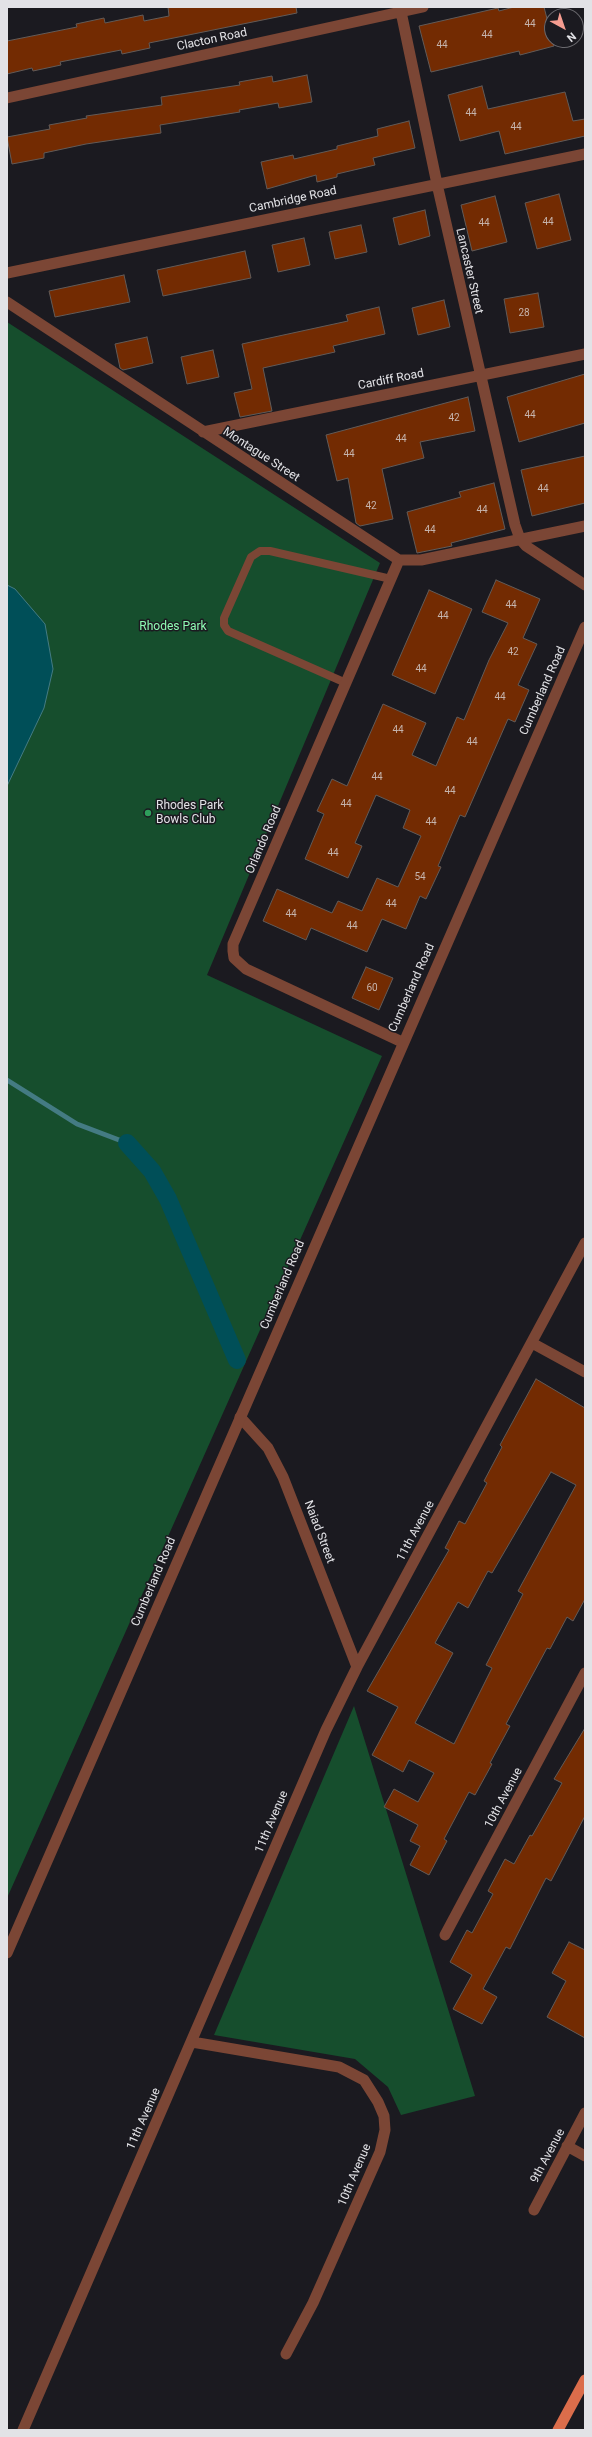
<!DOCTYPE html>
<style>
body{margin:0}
#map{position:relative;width:592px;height:2437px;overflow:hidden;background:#1b1a20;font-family:Roboto,sans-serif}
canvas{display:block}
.frame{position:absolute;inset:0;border:8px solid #e2e2e6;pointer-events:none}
.north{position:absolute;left:544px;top:8px;width:40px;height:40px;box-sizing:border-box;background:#1b1a20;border:1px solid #6b6a6f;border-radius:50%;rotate:140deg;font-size:11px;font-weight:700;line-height:16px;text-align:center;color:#e2e2e6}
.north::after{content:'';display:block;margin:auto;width:14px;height:18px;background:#f59c90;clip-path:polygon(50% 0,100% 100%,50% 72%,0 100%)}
</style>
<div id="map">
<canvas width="592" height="2437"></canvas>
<div class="frame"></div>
<div class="north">N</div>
</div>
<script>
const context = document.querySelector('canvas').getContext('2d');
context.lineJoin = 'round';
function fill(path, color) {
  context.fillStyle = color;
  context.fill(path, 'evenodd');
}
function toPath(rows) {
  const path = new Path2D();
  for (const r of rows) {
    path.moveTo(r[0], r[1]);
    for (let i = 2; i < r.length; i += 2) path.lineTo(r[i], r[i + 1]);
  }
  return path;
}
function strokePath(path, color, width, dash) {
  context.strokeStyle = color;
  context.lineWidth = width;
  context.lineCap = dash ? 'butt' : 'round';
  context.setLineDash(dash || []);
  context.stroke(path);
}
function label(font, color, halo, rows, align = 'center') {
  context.font = font + ' Roboto,sans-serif';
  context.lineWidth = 3;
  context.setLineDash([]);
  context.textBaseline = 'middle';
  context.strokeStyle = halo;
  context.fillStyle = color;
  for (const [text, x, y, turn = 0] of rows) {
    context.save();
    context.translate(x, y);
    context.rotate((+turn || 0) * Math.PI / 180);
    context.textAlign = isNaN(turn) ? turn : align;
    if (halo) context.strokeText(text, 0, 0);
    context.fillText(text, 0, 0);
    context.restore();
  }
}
const green = toPath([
 [7,322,380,563,207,975,382,1056,7,1898],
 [354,1706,475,2096,401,2115,388,2087,355,2059,214,2035]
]);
const water = toPath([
 [7,585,15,589,45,624,53,669,44,708,7,786,7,585]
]);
const stream = toPath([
 [7,1080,77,1124,127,1143]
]);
const canal = toPath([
 [127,1143,152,1171,168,1199,237,1360]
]);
const building = toPath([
 [168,7,296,7,297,13,149,43,150,48,122,54,121,50,60,62,61,65,33,71,32,68,7,74,7,41,77,27,76,24,104,18,105,23,143,15,144,21,169,16,168,7],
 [514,7,544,7,554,46,520,55,519,51,431,72,419,26,498,8,499,11,514,7],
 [307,75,312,102,279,108,278,103,239,110,240,112,160,125,161,133,86,144,44,153,44,158,12,164,7,137,50,129,49,125,87,118,86,116,162,105,161,97,240,85,239,82,272,76,273,82,307,75],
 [482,86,488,109,565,92,573,121,585,119,585,136,505,154,499,131,460,141,448,95,482,86],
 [409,121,415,148,373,158,375,165,337,174,337,177,317,182,316,175,267,189,261,162,293,155,294,159,337,149,337,146,378,136,377,129,409,121],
 [559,194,571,240,537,249,525,203,559,194],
 [495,196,507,242,472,251,461,205,495,196],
 [425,210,430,236,399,245,393,218,425,210],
 [361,225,367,252,335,259,329,232,361,225],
 [304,238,310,265,278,272,272,245,304,238],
 [245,251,251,278,163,296,157,270,245,251],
 [124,275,130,302,55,317,49,291,124,275],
 [538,293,544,327,510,333,504,299,538,293],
 [444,300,450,327,418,335,412,308,444,300],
 [379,307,385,334,333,346,335,352,263,368,272,411,240,417,234,393,252,389,242,344,348,321,346,315,379,307],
 [147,337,153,363,123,370,120,368,115,344,147,337],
 [213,350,219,377,187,384,181,357,213,350],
 [585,374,585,423,519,442,507,397,585,374],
 [468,397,475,431,420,442,424,458,382,469,393,519,360,526,356,523,348,478,337,481,326,435,468,397],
 [585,456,585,503,532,516,521,470,585,456],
 [494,483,505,529,451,543,452,546,417,553,407,512,461,497,459,492,494,483],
 [496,580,540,599,523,638,537,644,518,685,529,690,515,722,508,719,465,817,460,815,438,866,441,867,426,899,420,896,406,929,382,919,367,952,311,928,306,940,263,921,277,889,332,913,338,901,362,911,377,878,398,887,421,836,403,828,410,810,376,795,355,843,362,846,348,878,305,859,324,814,317,811,332,779,347,786,383,704,426,723,412,755,436,766,457,717,464,720,489,660,508,623,482,612,496,580],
 [429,590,472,609,435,694,392,675,429,590],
 [366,967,393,978,379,1010,352,998,366,967],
 [536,1379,585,1408,585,1599,573,1621,567,1617,550,1649,547,1648,506,1724,510,1726,490,1763,492,1764,475,1795,469,1792,444,1839,447,1841,429,1875,410,1865,420,1846,410,1841,418,1825,384,1807,394,1789,418,1802,434,1773,409,1760,403,1772,372,1755,398,1707,367,1691,449,1550,445,1548,459,1521,465,1524,487,1483,484,1481,502,1447,500,1445,536,1379],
 [551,1472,576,1485,518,1591,523,1594,486,1665,492,1668,454,1744,415,1723,453,1653,435,1643,458,1602,468,1608,488,1571,492,1573,551,1472],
 [585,1728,585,1816,551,1881,546,1878,510,1949,506,1947,483,1989,497,1997,482,2024,453,2009,472,1975,450,1962,467,1930,472,1933,493,1894,488,1891,505,1859,514,1864,530,1835,532,1836,562,1783,554,1779,585,1728],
 [569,1942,585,1950,585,2038,547,2017,566,1981,552,1973,569,1942]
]);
const service = toPath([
 [346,683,228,631,224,625,224,618,251,557,260,551,270,551,391,579]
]);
const minor = toPath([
 [400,7,437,184,515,525,520,539,526,546,585,585],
 [7,98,423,7],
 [7,273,585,154],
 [7,302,399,560,421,560,585,526],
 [203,432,585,354],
 [399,560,233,944,233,951,234,958,246,969,402,1042],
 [532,1343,585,1372],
 [240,1417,268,1448,283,1477,357,1667],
 [445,1935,585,1673],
 [192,2042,339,2067,364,2080,378,2102,384,2116,385,2130,380,2152,313,2303,286,2354],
 [567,2146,585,2156],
 [534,2210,585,2113],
 [23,2430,326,1730,357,1667,585,1243]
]);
const tertiary = toPath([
 [7,1953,585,627]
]);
const primary = toPath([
 [558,2430,585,2380]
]);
const markers = [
 [148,813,4,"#2e9e5b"]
];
const numberNames = [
 ["44",530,24],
 ["44",487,35],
 ["44",442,45],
 ["44",471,113],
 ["44",516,127],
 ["44",548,222],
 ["44",484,223],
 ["28",524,313],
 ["44",530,415],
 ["42",454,418],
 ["44",401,439],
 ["44",349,454],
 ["44",543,489],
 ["42",371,506],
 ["44",482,510],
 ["44",430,530],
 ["44",511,605],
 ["44",443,616],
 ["42",513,652],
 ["44",421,669],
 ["44",500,697],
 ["44",398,730],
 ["44",472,742],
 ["44",377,777],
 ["44",450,791],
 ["44",346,804],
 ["44",431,822],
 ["44",333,853],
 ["54",420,877],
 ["44",391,904],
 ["44",291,914],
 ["44",352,926],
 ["60",372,988]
];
const streetNames = [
 ["Clacton Road",212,40,-12],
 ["Cambridge Road",293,200,-12],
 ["Lancaster Street",469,271,77],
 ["Cardiff Road",391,380,-11],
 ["Montague Street",261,455,33],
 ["Cumberland Road",543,691,-66],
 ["Orlando Road",264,840,-67],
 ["Cumberland Road",412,988,-66],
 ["Cumberland Road",283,1285,-67],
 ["11th Avenue",416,1531,-62],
 ["Naiad Street",319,1532,69],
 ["Cumberland Road",154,1582,-67],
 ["10th Avenue",504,1798,-62],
 ["11th Avenue",272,1822,-67],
 ["11th Avenue",144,2119,-66],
 ["9th Avenue",548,2156,-62],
 ["10th Avenue",355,2175,-67]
];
const parkNames = [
 ["Rhodes Park",173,627]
];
const poiNames = [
 ["Rhodes Park",156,806],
 ["Bowls Club",156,820]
];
fill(green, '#164e2d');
fill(water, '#004f58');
strokePath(water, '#447b83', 1);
strokePath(stream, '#447b83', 5);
strokePath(canal, '#004f58', 18);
fill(building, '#732b02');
strokePath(building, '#625b58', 1);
strokePath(service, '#7b4635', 8);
strokePath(minor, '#7b4635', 11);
strokePath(tertiary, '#7b4635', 11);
strokePath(primary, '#db6d4b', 11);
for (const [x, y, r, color] of markers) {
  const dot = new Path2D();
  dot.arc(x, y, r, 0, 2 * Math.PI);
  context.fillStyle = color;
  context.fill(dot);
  strokePath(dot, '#1b1a20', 1.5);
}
label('10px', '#c6b4ad', null, numberNames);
label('12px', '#e2e2e6', '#1b1a20', streetNames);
label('12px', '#8efbb3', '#1b1a20', parkNames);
label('12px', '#e2e2e6', '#1b1a20', poiNames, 'left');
</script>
